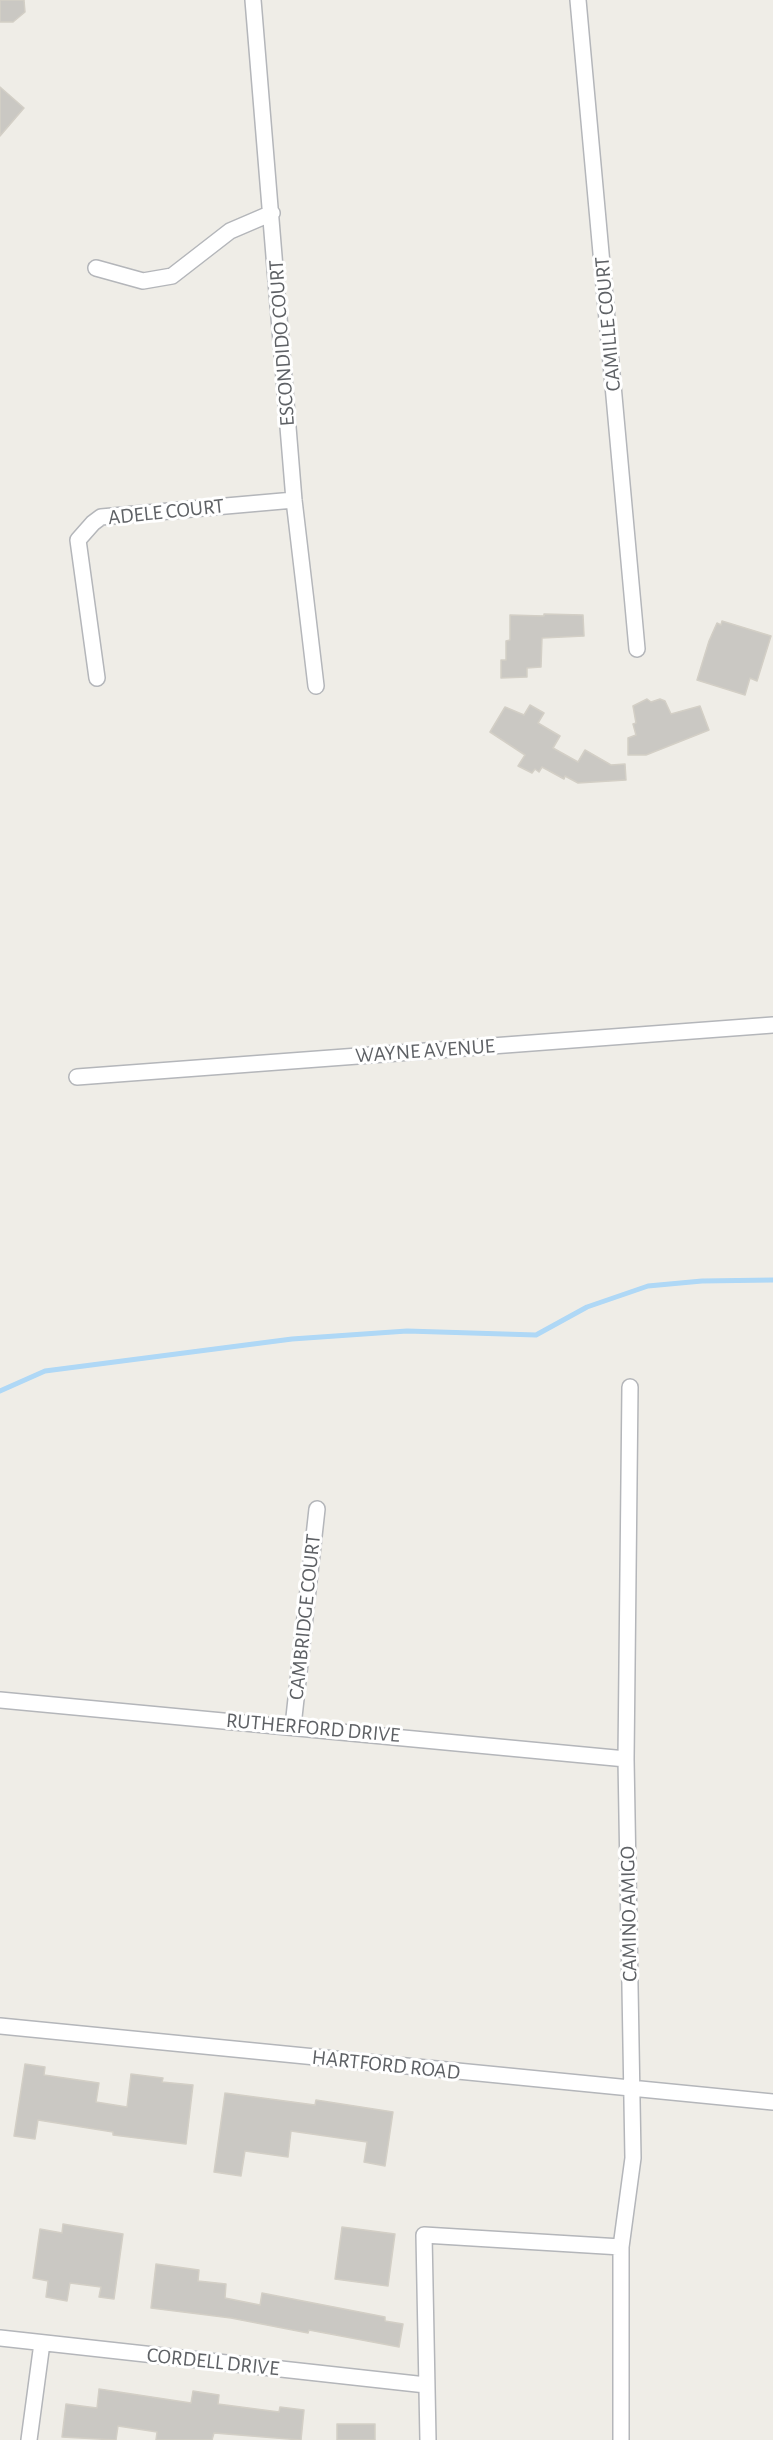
<!DOCTYPE html>
<style>
body{margin:0}
canvas{display:block;background:#efede7}
</style>
<canvas width="773" height="2440"></canvas>
<script>
const context = document.querySelector('canvas').getContext('2d');
context.lineJoin = 'round';
function toPath(rows) {
  const path = new Path2D();
  for (const r of rows) {
    path.moveTo(r[0], r[1]);
    for (let i = 2; i < r.length; i += 2) path.lineTo(r[i], r[i + 1]);
  }
  return path;
}
function strokePath(path, color, width, dash) {
  context.strokeStyle = color;
  context.lineWidth = width;
  context.lineCap = dash ? 'butt' : 'round';
  context.setLineDash(dash || []);
  context.stroke(path);
}
function fill(path, color) {
  context.fillStyle = color;
  context.fill(path, 'evenodd');
}
function label(font, color, halo, rows, align = 'center') {
  context.font = font + ' "Alegreya Sans",sans-serif';
  context.lineWidth = 6;
  context.setLineDash([]);
  context.textBaseline = 'middle';
  context.strokeStyle = halo;
  context.fillStyle = color;
  for (const [text, x, y, turn = 0] of rows) {
    context.save();
    context.translate(x, y);
    context.rotate((+turn || 0) * Math.PI / 180);
    context.textAlign = isNaN(turn) ? turn : align;
    if (halo) context.strokeText(text, 0, 0);
    context.fillText(text, 0, 0);
    context.restore();
  }
}
const stream = toPath([
 [0,1391,45,1371,292,1339,407,1331,536,1335,587,1307,648,1286,702,1281,773,1280]
]);
const building = toPath([
 [0,0,24,0,25,12,13,22,0,22,0,0],
 [0,87,24,108,0,136,0,87],
 [544,614,583,615,584,636,542,638,541,667,527,668,527,677,501,678,501,660,506,660,506,641,510,640,510,615,544,616,544,614],
 [722,621,771,636,757,681,750,678,745,695,697,680,709,641,717,623,721,625,722,621],
 [647,699,651,702,660,699,665,701,671,714,700,706,709,730,646,755,628,755,628,738,636,735,633,724,636,723,633,706,647,699],
 [530,705,544,713,538,723,560,736,553,748,578,762,585,750,611,765,625,764,626,780,578,783,565,776,564,779,542,767,539,772,535,769,532,773,518,766,525,755,490,732,505,707,524,715,530,705],
 [25,2064,45,2067,44,2075,99,2083,96,2102,127,2107,131,2074,163,2078,162,2082,193,2085,186,2144,113,2135,113,2132,38,2120,35,2139,14,2136,25,2064],
 [225,2093,315,2105,316,2100,393,2112,385,2166,364,2162,367,2142,291,2131,288,2157,245,2151,241,2176,214,2172,225,2093],
 [63,2224,123,2234,114,2299,99,2297,101,2287,70,2283,67,2301,46,2297,48,2281,33,2278,40,2229,62,2233,63,2224],
 [342,2227,395,2234,388,2286,335,2279,342,2227],
 [156,2264,199,2270,198,2281,226,2284,225,2298,260,2305,262,2293,385,2317,385,2321,403,2324,399,2347,309,2330,308,2333,231,2318,151,2308,156,2264],
 [99,2389,191,2403,193,2391,219,2395,218,2404,279,2412,280,2407,304,2410,301,2440,214,2433,212,2440,156,2440,157,2432,118,2426,116,2440,62,2437,66,2404,97,2408,99,2389],
 [337,2424,375,2424,375,2440,337,2440,337,2424]
]);
const street = toPath([
 [253,0,294,500,316,686],
 [578,0,637,649],
 [96,268,143,281,172,276,230,231,272,213],
 [97,678,78,540,93,523,101,517,294,500],
 [77,1077,773,1025],
 [0,1700,626,1759],
 [293,1726,317,1509],
 [0,2026,773,2102],
 [0,2338,426,2385],
 [29,2440,42,2343],
 [428,2440,424,2235,621,2247],
 [621,2440,621,2247,633,2158,626,1759,630,1387]
]);
const streetNames = [
 ["CAMILLE COURT",608,324,-95],
 ["ESCONDIDO COURT",282,343,-94],
 ["ADELE COURT",166,512,-6],
 ["WAYNE AVENUE",425,1051,-4],
 ["CAMBRIDGE COURT",305,1617,-84],
 ["RUTHERFORD DRIVE",313,1728,5],
 ["CAMINO AMIGO",629,1914,-91],
 ["HARTFORD ROAD",386,2065,6],
 ["CORDELL DRIVE",213,2362,6]
];
strokePath(stream, '#afd8f6', 5);
fill(building, '#cac8c3');
strokePath(building, '#d3cfc6', 1.5);
strokePath(street, '#b4b6ba', 18);
strokePath(street, '#fff', 15);
label('21px', '#5e6165', '#fff', streetNames);
</script>
